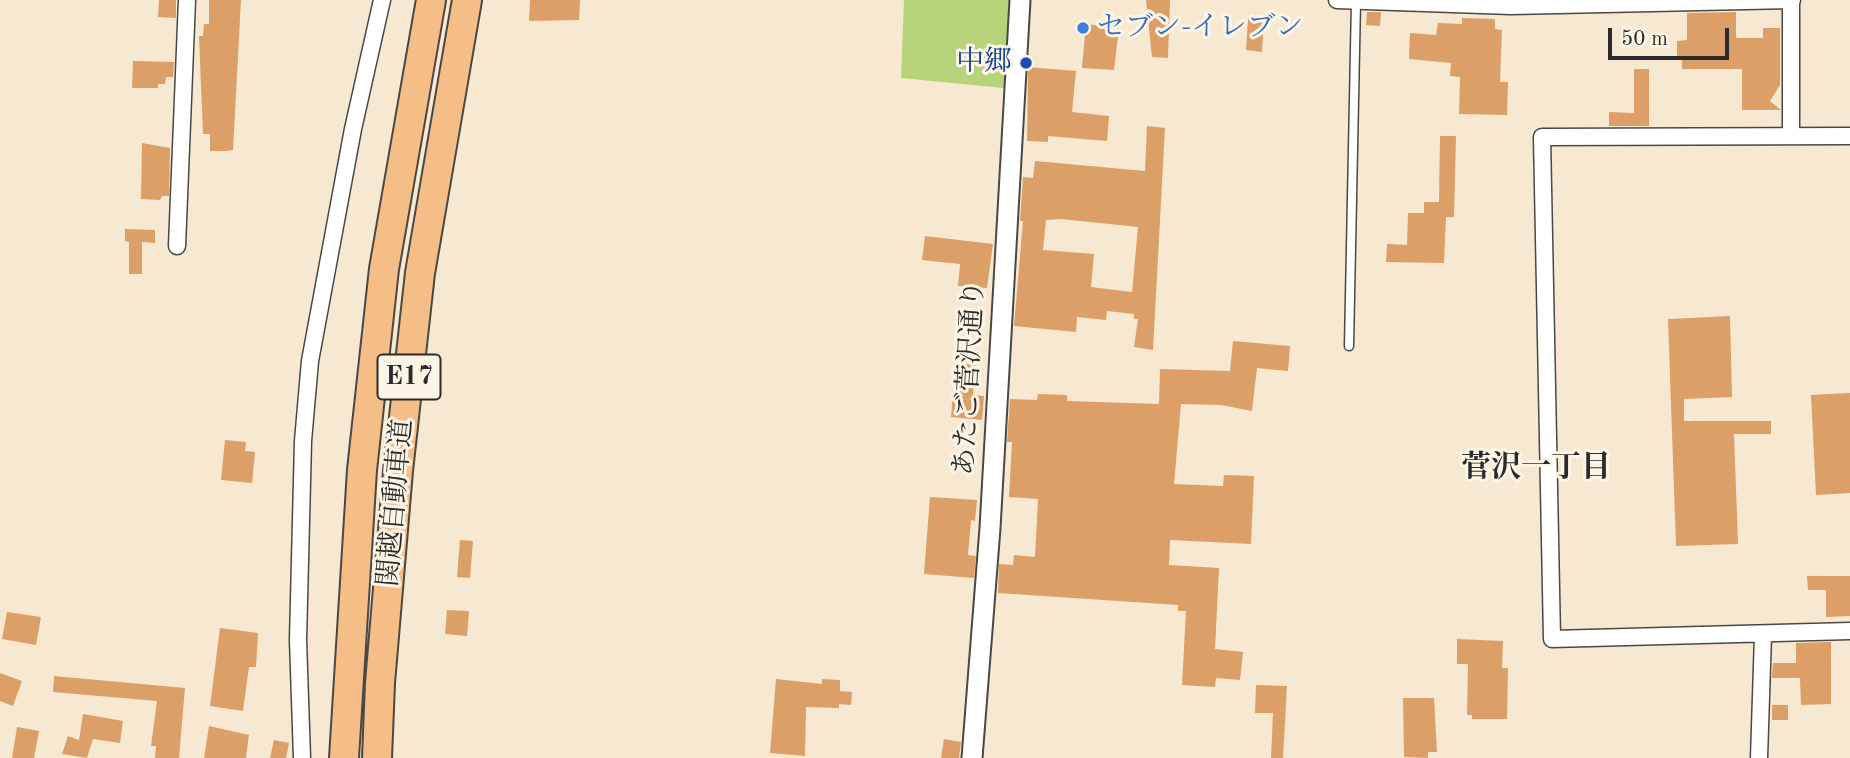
<!DOCTYPE html>
<meta charset="utf-8">
<style>
body{margin:0}
#map{position:relative;width:1850px;height:758px;overflow:hidden;background:#f7e9d1;font-family:"Old Standard TT",serif}
canvas{display:block}
.scale{position:absolute;left:1608px;top:28px;width:121px;height:32px;box-sizing:border-box;border:4px solid #2b2b2b;border-top:0;padding-left:9px;font-size:21px;line-height:24px;white-space:nowrap;color:#2b2b2b;-webkit-text-stroke:5px #fcf5e5;paint-order:stroke}
</style>
<div id="map">
<canvas width="1850" height="758"></canvas>
<div class="scale">50 m</div>
</div>
<script>
const context = document.querySelector('canvas').getContext('2d');
context.lineJoin = 'round';
function fill(path, color) {
  context.fillStyle = color;
  context.fill(path, 'evenodd');
}
function toPath(rows) {
  const path = new Path2D();
  for (const r of rows) {
    path.moveTo(r[0], r[1]);
    for (let i = 2; i < r.length; i += 2) path.lineTo(r[i], r[i + 1]);
  }
  return path;
}
function strokePath(path, color, width, dash) {
  context.strokeStyle = color;
  context.lineWidth = width;
  context.lineCap = dash ? 'butt' : 'round';
  context.setLineDash(dash || []);
  context.stroke(path);
}
function label(font, color, halo, rows, align = 'center') {
  context.font = font + ' "Old Standard TT","Noto Serif JP",serif';
  context.lineWidth = 6;
  context.setLineDash([]);
  context.textBaseline = 'middle';
  context.strokeStyle = halo;
  context.fillStyle = color;
  for (const [text, x, y, turn = 0] of rows) {
    context.save();
    context.translate(x, y);
    context.rotate((+turn || 0) * Math.PI / 180);
    context.textAlign = isNaN(turn) ? turn : align;
    if (halo) context.strokeText(text, 0, 0);
    context.fillText(text, 0, 0);
    context.restore();
  }
}
const green = toPath([
 [904,0,1020,0,1013,89,901,78]
]);
const building = toPath([
 [159,0,176,0,176,18,158,17],
 [209,0,241,0,233,150,226,151,210,151,210,134,203,134,199,36,203,36,204,24,209,24],
 [530,0,580,0,579,20,529,21],
 [1146,0,1170,0,1168,58,1152,57],
 [1367,12,1381,12,1380,26,1366,25],
 [1736,12,1736,38,1763,38,1763,28,1780,28,1780,85,1770,101,1781,110,1742,110,1742,69,1682,69,1682,56,1677,56,1677,41,1687,40,1687,13],
 [1462,18,1495,19,1495,29,1502,30,1500,82,1508,82,1507,115,1459,114,1460,77,1450,76,1451,63,1409,59,1410,33,1436,35,1438,23,1462,24],
 [1248,19,1264,19,1262,52,1246,50],
 [1086,24,1119,28,1114,70,1082,68],
 [133,61,174,62,173,77,166,77,165,84,158,84,158,88,132,88],
 [1028,67,1076,71,1072,112,1109,116,1107,141,1048,136,1048,142,1027,141],
 [1634,69,1649,69,1649,126,1609,126,1609,112,1634,113],
 [1147,126,1165,128,1153,350,1134,347,1138,319,1134,319,1134,314,1107,311,1106,320,1077,317,1076,332,1014,326,1023,221,1020,221,1023,177,1033,178,1035,161,1145,171],
 [1061,219,1138,227,1132,292,1091,287,1094,254,1043,250,1046,220],
 [1440,136,1456,136,1454,217,1446,217,1444,263,1386,262,1387,244,1407,245,1408,213,1424,213,1424,202,1439,202],
 [142,143,170,148,169,196,162,196,160,200,141,199],
 [125,229,155,230,155,243,142,242,142,274,129,274,129,242,125,241],
 [925,236,993,244,987,288,958,286,960,264,922,260],
 [1730,316,1732,397,1684,399,1684,421,1771,421,1771,434,1734,434,1738,544,1676,546,1668,319],
 [1233,341,1290,346,1288,371,1257,368,1252,411,1221,405,1181,404,1174,484,1223,486,1224,475,1254,476,1251,544,1170,540,1169,565,1219,568,1215,649,1243,652,1240,680,1216,678,1215,687,1182,685,1186,611,1178,611,1178,605,998,593,999,564,1013,565,1014,555,1035,557,1038,499,1009,497,1012,442,1007,442,1010,399,1037,400,1038,394,1067,395,1067,401,1159,404,1160,369,1230,371],
 [964,364,975,365,973,395,984,396,982,420,951,417,953,390,961,391],
 [1850,393,1850,493,1816,495,1811,395],
 [225,440,246,442,245,451,255,452,252,483,221,480],
 [930,497,977,500,975,521,971,520,968,555,976,556,974,578,924,574],
 [460,540,473,541,470,578,457,577],
 [1807,576,1850,576,1850,616,1826,617,1826,590,1808,590],
 [447,610,469,611,467,636,445,634],
 [7,612,41,617,36,645,2,639],
 [220,628,258,633,256,667,249,667,243,711,210,706],
 [1457,639,1503,641,1502,668,1508,668,1507,719,1472,719,1472,715,1467,715,1468,664,1457,664],
 [1831,642,1831,704,1801,705,1800,678,1772,678,1773,663,1796,663,1796,643],
 [0,673,22,681,13,706,0,701],
 [54,676,185,688,179,758,155,758,156,746,151,746,157,701,53,692],
 [776,679,822,684,822,679,840,680,840,691,852,692,851,705,839,704,839,708,806,707,805,756,770,753],
 [1256,685,1287,686,1283,758,1271,758,1273,713,1255,713],
 [1403,698,1434,698,1437,752,1428,752,1428,758,1404,757],
 [1772,705,1788,705,1788,720,1772,720],
 [83,714,123,721,120,743,93,739,87,758,62,754,68,736,79,740],
 [209,726,249,735,246,758,204,758],
 [17,727,39,731,34,758,12,758],
 [944,739,961,742,959,758,941,758],
 [274,740,289,743,286,758,270,758]
]);
const service = toPath([
 [1349,346,1356,1]
]);
const minor = toPath([
 [1337,0,1511,6,1792,0],
 [1791,0,1791,136],
 [1850,136,1542,137,1552,639,1850,631],
 [177,246,187,0],
 [302,758,298,640,303,441,310,361,353,129,382,0],
 [1759,758,1763,635]
]);
const tertiary = toPath([
 [972,758,990,528,1020,0]
]);
const motorway = toPath([
 [344,758,362,470,384,269,431,0],
 [377,758,380,683,398,471,420,273,467,0]
]);
const markers = [
 [1083,28,7,"#3f7fe0"],
 [1026,63,7,"#1a4fb4"]
];
const shields = [
 [409,377,63]
];
const shieldNames = [
 ["E17",409,377]
];
const shopNames = [
 ["セブン-イレブン",1097,28]
];
const transitNames = [
 ["中郷",1012,63]
];
const streetNames = [
 ["あたご菅沢通り",970,378,-87],
 ["関越自動車道",396,503,-85]
];
const neighbourhoodNames = [
 ["菅沢一丁目",1536,468]
];
fill(green, '#b8d47a');
fill(building, '#db9f67');
strokePath(service, '#4a4844', 11);
strokePath(minor, '#4a4844', 19);
strokePath(tertiary, '#4a4844', 23);
strokePath(motorway, '#4a4844', 32);
strokePath(service, '#fff', 8);
strokePath(minor, '#fff', 16);
strokePath(tertiary, '#fff', 19);
strokePath(motorway, '#f6be87', 28);
for (const [x, y, r, color] of markers) {
  const dot = new Path2D();
  dot.arc(x, y, r, 0, 2 * Math.PI);
  context.fillStyle = color;
  context.fill(dot);
  strokePath(dot, '#fcf5e5', 2.5);
}
for (const [x, y, w] of shields) {
  const box = new Path2D();
  box.roundRect(x - w / 2, y - 22.5, w, 45, 5);
  context.fillStyle = '#fcf5e5';
  context.fill(box);
  strokePath(box, '#2b2b2b', 2);
}
label('bold 26px', '#2b2b2b', null, shieldNames);
label('28px', '#366cbe', '#fcf5e5', shopNames, 'left');
label('28px', '#164399', '#fcf5e5', transitNames, 'right');
label('28px', '#2b2b2b', '#fcf5e5', streetNames);
label('bold 30px', '#2b2b2b', '#fcf5e5', neighbourhoodNames);
</script>
